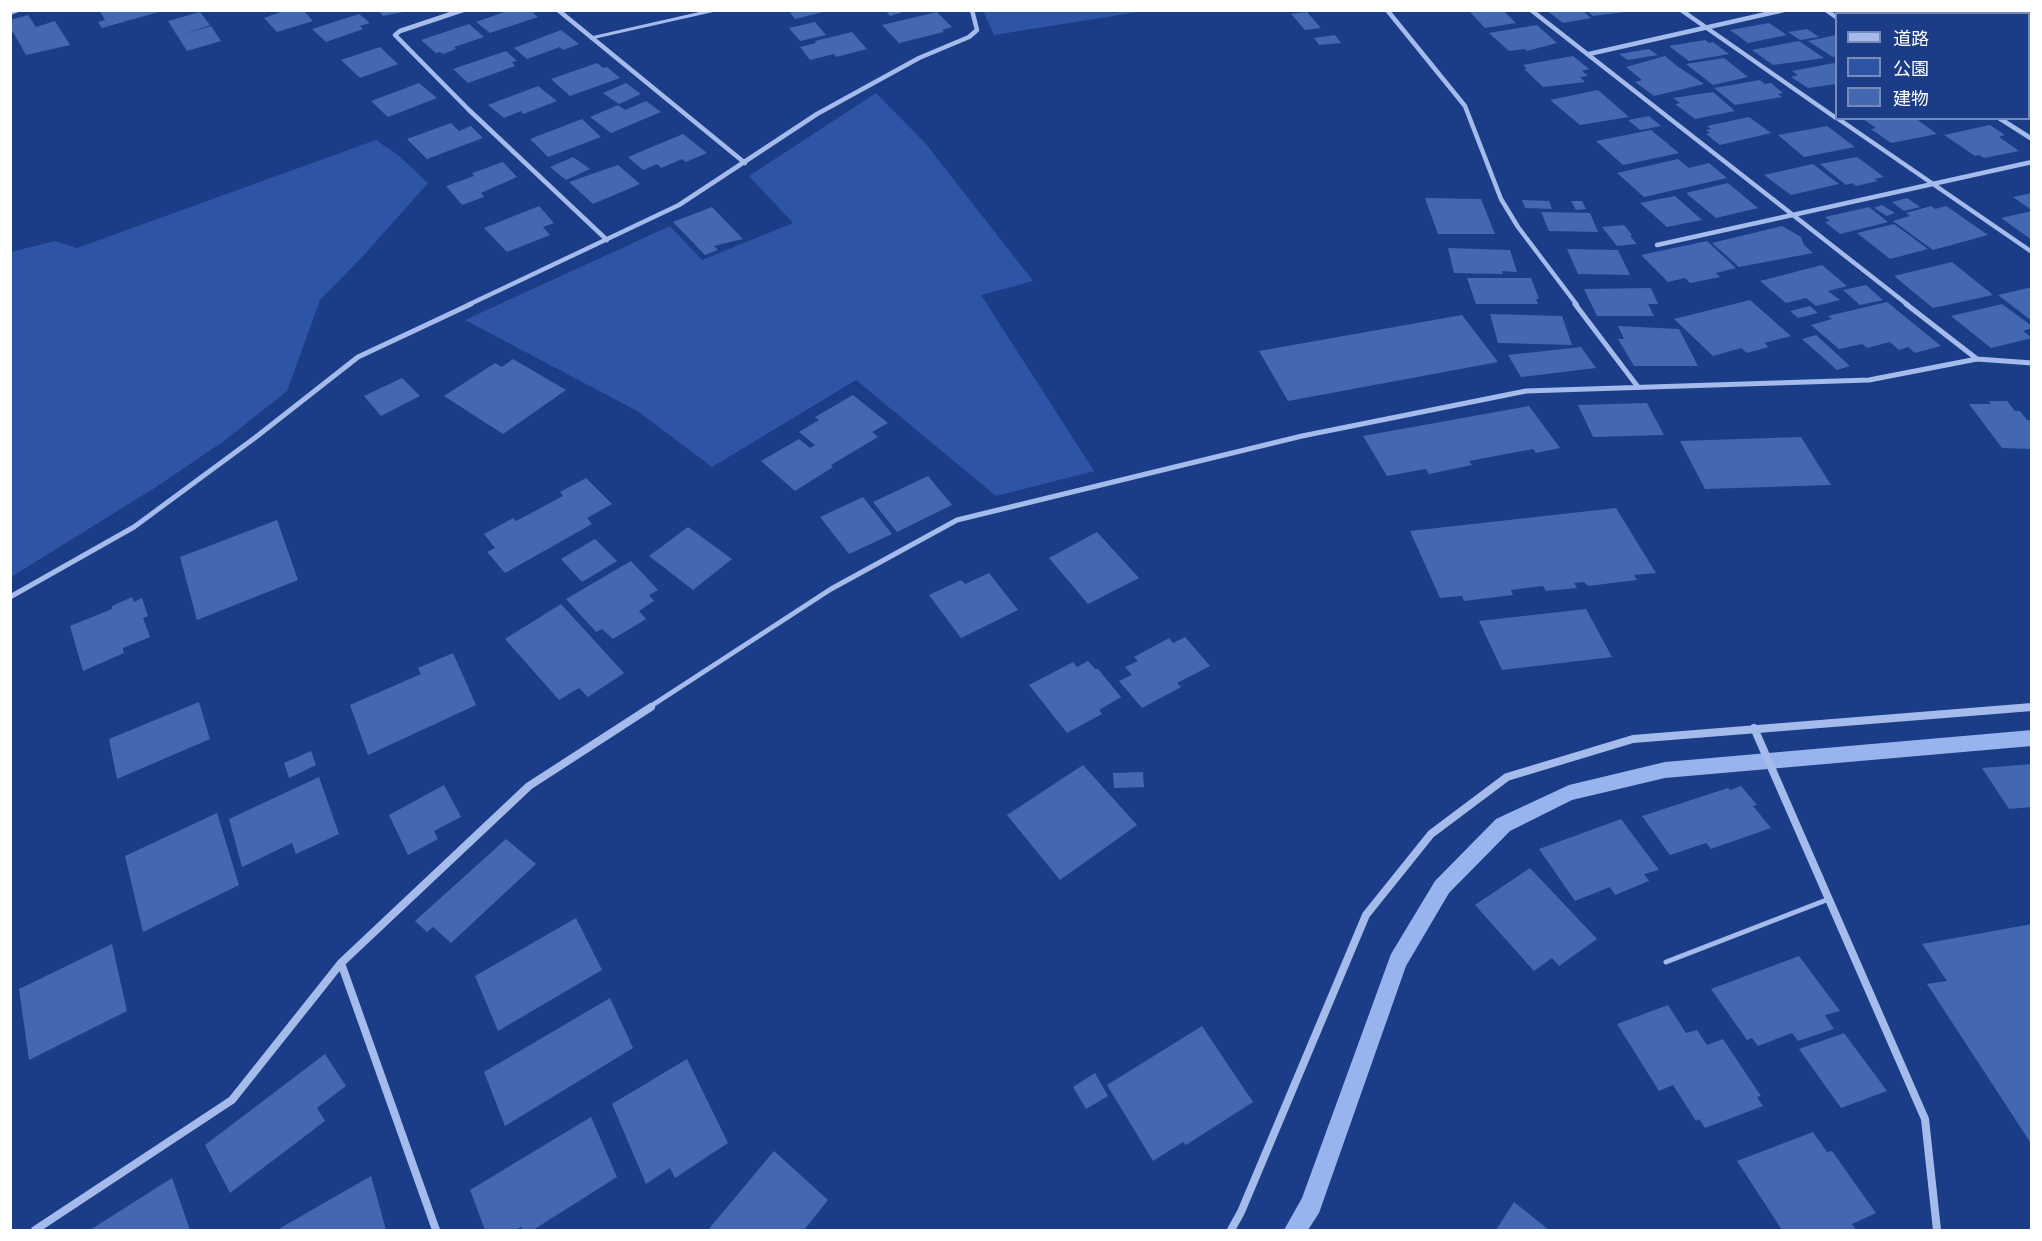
<!DOCTYPE html>
<meta charset="utf-8">
<style>
body{margin:0}
#map{position:relative;width:2042px;height:1241px;overflow:hidden;background:#1b3d87;font-family:Raleway,"Noto Sans JP",sans-serif}
canvas{display:block}
.frame{position:absolute;inset:0;border:12px solid #fff;pointer-events:none}
.legend{position:absolute;left:1835px;top:12px;width:195px;height:108px;box-sizing:border-box;background:#1b3d87;border:2px solid #768bb7;margin:0;padding:8px 10px;list-style:none;font-size:18px;color:#fff}
.legend li{display:flex;align-items:center;gap:12px;height:30px}
.legend b{width:30px;border:2px solid #768bb7}
</style>
<div id="map">
<canvas width="2042" height="1241"></canvas>
<div class="frame"></div>
<ul class="legend">
<li><b style="height:8px;background:#a4bbec"></b>道路</li>
<li><b style="height:16px;background:#2e55a5"></b>公園</li>
<li><b style="height:16px;background:#4467b1"></b>建物</li>
</ul>
</div>
<script>
const context = document.querySelector('canvas').getContext('2d');
context.lineJoin = 'round';
function fill(path, color) {
  context.fillStyle = color;
  context.fill(path, 'evenodd');
}
function toPath(rows) {
  const path = new Path2D();
  for (const r of rows) {
    path.moveTo(r[0], r[1]);
    for (let i = 2; i < r.length; i += 2) path.lineTo(r[i], r[i + 1]);
  }
  return path;
}
function strokePath(path, color, width, dash) {
  context.strokeStyle = color;
  context.lineWidth = width;
  context.lineCap = dash ? 'butt' : 'round';
  context.setLineDash(dash || []);
  context.stroke(path);
}
const green = toPath([
 [983,11,1144,11,994,35],
 [876,93,926,144,1033,281,981,295,1094,471,996,496,856,380,712,467,639,412,465,320,670,226,702,260,793,223,749,176],
 [376,140,399,156,428,183,364,255,320,300,287,391,224,441,156,487,11,577,11,252,55,241,77,248]
]);
const stream = toPath([
 [2032,730,2032,746,1665,778,1572,800,1510,831,1449,893,1406,966,1319,1213,1308,1230,1284,1230,1302,1198,1391,954,1435,881,1496,819,1569,785,1665,762,2032,730]
]);
const building = toPath([
 [99,10,162,10,162,11,102,28,98,22,105,20],
 [286,10,303,10,313,21,277,32,264,18],
 [378,10,408,10,408,11,383,16],
 [510,10,540,11,533,13,538,17,490,33,476,22],
 [788,10,827,10,827,11,795,19],
 [910,10,890,16,886,11,890,10],
 [1468,10,1503,10,1516,23,1485,28],
 [1546,10,1582,10,1591,18,1563,23],
 [1586,10,1625,10,1625,12,1593,16],
 [1840,10,1899,10,1904,14,1845,14],
 [2011,10,2032,10,2032,30,2028,31,2028,14,2001,14],
 [200,12,210,25,184,34,211,26,221,41,187,51,168,21],
 [937,12,952,27,942,30,944,32,899,43,882,25],
 [1307,12,1321,28,1305,30,1291,14],
 [359,14,370,23,360,26,363,29,326,42,312,29],
 [28,15,36,27,55,21,70,45,26,55,13,32,10,32,10,20],
 [815,22,826,35,800,41,789,28],
 [1769,23,1787,35,1748,43,1730,30],
 [469,24,484,37,454,47,456,49,443,54,440,52,436,53,421,40],
 [1537,25,1557,43,1527,51,1525,49,1509,51,1489,33],
 [1807,29,1819,37,1800,40,1788,32],
 [561,30,579,44,563,50,560,47,527,59,514,48],
 [852,32,867,49,836,57,834,54,810,60,800,47,816,43,815,41],
 [1335,35,1341,43,1319,45,1314,38],
 [1836,35,1836,56,1833,57,1808,41],
 [1705,40,1709,43,1713,42,1729,54,1689,61,1669,46],
 [1799,41,1824,58,1773,65,1752,50],
 [380,47,398,64,360,78,341,60],
 [1649,49,1658,55,1628,60,1619,54],
 [506,51,517,61,512,62,515,66,468,83,453,69],
 [1573,56,1589,69,1582,71,1588,76,1580,77,1585,82,1543,87,1524,69,1527,69,1523,65],
 [1665,56,1677,66,1704,84,1654,96,1635,82,1642,80,1626,67],
 [1724,58,1748,77,1713,85,1686,64],
 [597,63,603,68,607,67,620,78,570,96,551,79],
 [1834,63,1836,64,1836,84,1808,88,1791,77,1798,75,1792,71],
 [1760,80,1765,84,1771,83,1783,93,1778,94,1782,97,1735,105,1714,88],
 [419,83,437,98,388,117,371,101],
 [626,83,641,94,619,104,603,93],
 [538,86,557,101,523,114,521,111,504,118,488,105],
 [1598,90,1629,117,1580,125,1550,100],
 [1713,92,1735,111,1695,119,1675,104,1680,103,1673,98],
 [646,101,661,112,611,133,590,117,618,105,625,110],
 [1649,116,1661,126,1640,130,1628,120],
 [1749,117,1771,133,1720,145,1706,134,1710,133,1706,130,1711,129,1707,126],
 [1915,118,1937,134,1891,143,1871,129,1876,128,1863,119],
 [582,119,601,137,548,157,530,139],
 [451,123,459,131,471,126,483,138,427,159,407,139],
 [1990,125,2005,135,1999,137,2019,151,1984,158,1979,155,1975,156,1944,135],
 [1827,126,1855,147,1804,157,1778,135],
 [1651,130,1679,153,1623,165,1596,141],
 [683,134,707,153,686,162,682,159,661,168,657,164,643,170,628,157],
 [573,157,590,169,566,180,550,167],
 [1857,157,1884,177,1874,179,1878,181,1856,186,1852,183,1846,185,1820,164],
 [1678,159,1689,168,1709,163,1727,178,1644,197,1617,173],
 [503,162,517,177,481,193,484,197,462,205,446,186,474,176,472,173],
 [1813,164,1839,184,1791,195,1764,175],
 [618,165,640,184,593,204,569,182],
 [1728,183,1758,208,1716,218,1686,193],
 [2032,193,2030,209,2013,197],
 [1675,196,1702,220,1667,227,1640,203],
 [1425,198,1481,199,1495,234,1438,234],
 [1907,198,1920,207,1904,211,1892,202],
 [1522,200,1549,201,1552,209,1525,208],
 [1571,201,1582,201,1586,209,1576,210],
 [1882,205,1895,213,1887,216,1874,208],
 [539,206,554,223,543,227,550,235,507,252,484,228],
 [1931,206,1935,209,1946,206,1988,235,1933,250,1893,221,1910,216,1906,213],
 [712,207,743,239,714,246,718,250,705,255,673,222],
 [1869,207,1888,222,1840,234,1825,222,1830,221,1825,217],
 [2032,211,2032,240,2001,218],
 [1541,212,1590,213,1598,232,1549,231],
 [1894,224,1928,249,1890,259,1857,233],
 [1624,225,1632,235,1630,236,1637,244,1617,246,1602,227],
 [1782,226,1801,237,1804,245,1813,253,1739,267,1712,243],
 [1707,241,1736,268,1716,273,1720,277,1690,283,1685,278,1668,282,1641,255],
 [1448,248,1510,250,1517,272,1502,271,1503,274,1454,273],
 [1567,249,1618,250,1630,275,1578,274],
 [1952,262,1993,295,1933,308,1894,276],
 [1822,265,1847,286,1828,291,1840,300,1816,306,1806,298,1786,303,1760,281],
 [1467,278,1531,278,1539,299,1536,299,1538,304,1476,304],
 [1866,285,1883,300,1860,305,1843,290],
 [2032,287,2032,321,1998,295],
 [1651,288,1658,304,1648,304,1654,316,1597,316,1584,289],
 [1750,300,1791,336,1764,343,1769,347,1747,353,1741,348,1713,356,1674,319],
 [1887,302,1941,346,1915,353,1908,347,1899,350,1890,342,1867,348,1862,344,1839,349,1811,325,1832,319,1828,316],
 [2002,304,2032,326,2032,328,2023,331,2032,338,1991,348,1951,316],
 [1810,306,1818,313,1798,318,1790,311],
 [1490,314,1562,316,1572,345,1498,343],
 [1462,315,1498,362,1288,401,1259,351],
 [1618,326,1679,329,1698,366,1634,366,1618,339,1624,339],
 [1816,335,1850,366,1837,370,1802,339],
 [1581,347,1596,368,1521,377,1508,355],
 [513,359,566,390,503,434,444,396,495,363,502,367],
 [402,378,420,396,381,416,364,396],
 [853,395,888,423,872,432,878,437,831,465,833,467,795,491,761,461,799,439,810,448,815,445,799,432,819,420,815,417],
 [1989,401,2007,401,2015,411,2020,411,2027,420,2032,420,2032,449,2002,448,1969,404,1991,404],
 [1647,403,1664,435,1593,437,1578,405],
 [1529,406,1560,448,1536,453,1533,449,1469,461,1472,465,1429,474,1426,469,1387,476,1363,436],
 [1801,437,1831,485,1705,489,1680,441],
 [928,476,952,505,897,532,873,502],
 [586,478,612,504,587,518,592,524,505,573,487,552,495,548,484,534,513,518,516,521,563,496,560,492],
 [863,497,892,534,849,554,820,517],
 [1616,508,1656,573,1634,575,1637,580,1588,586,1584,582,1574,583,1577,588,1546,591,1543,586,1511,590,1513,595,1464,601,1462,596,1440,598,1410,531],
 [277,520,298,580,197,620,180,557],
 [688,527,732,559,693,590,649,556],
 [1097,532,1139,578,1088,604,1049,558],
 [595,539,617,561,582,582,561,559],
 [631,561,658,590,649,595,654,601,639,611,646,619,613,639,602,629,596,632,566,599],
 [989,573,1018,610,961,638,929,595,961,580,965,584],
 [132,597,134,602,142,598,148,616,143,618,150,637,123,648,124,653,83,671,70,626,112,609,112,606],
 [561,604,624,673,588,697,579,688,559,700,505,639],
 [1586,609,1612,657,1502,670,1479,621],
 [1185,637,1210,666,1177,683,1181,687,1142,708,1119,681,1132,675,1125,667,1138,661,1134,657,1169,638,1173,643],
 [453,653,476,705,368,755,350,705,421,674,418,668],
 [1088,661,1095,669,1098,669,1121,697,1099,710,1102,714,1067,733,1029,685,1073,662,1077,667],
 [199,702,210,739,117,779,109,739],
 [311,751,316,765,289,778,284,763],
 [2032,764,2032,807,2009,809,1982,768],
 [1083,765,1137,825,1060,880,1007,815],
 [1143,772,1144,787,1114,788,1113,773],
 [319,777,339,834,296,854,292,843,242,867,229,819],
 [444,785,461,817,434,831,438,839,408,855,389,815],
 [1741,786,1757,805,1753,806,1771,828,1711,849,1706,843,1670,855,1642,816,1728,788,1730,790],
 [217,813,239,885,143,932,125,856],
 [1621,819,1659,870,1644,874,1649,881,1615,895,1610,887,1575,901,1539,849],
 [506,839,536,864,451,943,433,927,427,932,415,921],
 [1530,868,1597,939,1559,966,1552,958,1534,971,1475,905],
 [576,918,602,970,498,1031,475,976],
 [2032,924,2032,1145,1927,984,1947,981,1922,944],
 [112,944,127,1011,29,1060,19,989],
 [1799,956,1840,1011,1825,1015,1834,1029,1798,1041,1792,1033,1758,1046,1752,1038,1747,1040,1711,989],
 [610,998,633,1048,505,1126,484,1072],
 [1668,1005,1686,1033,1697,1030,1707,1045,1723,1039,1761,1096,1757,1097,1763,1106,1705,1128,1699,1119,1696,1121,1673,1085,1659,1091,1617,1024],
 [1202,1026,1253,1102,1186,1145,1183,1142,1153,1161,1107,1085],
 [1844,1033,1887,1091,1841,1108,1799,1049],
 [325,1054,346,1086,317,1108,325,1121,230,1193,205,1145],
 [687,1059,728,1143,675,1178,670,1168,646,1184,612,1104],
 [1095,1073,1108,1096,1086,1109,1073,1087],
 [591,1117,617,1177,533,1230,523,1230,521,1227,515,1230,485,1230,470,1190],
 [1813,1132,1827,1152,1832,1151,1876,1213,1852,1224,1856,1230,1782,1230,1737,1161],
 [774,1151,828,1200,804,1230,708,1230],
 [371,1176,386,1230,277,1230],
 [172,1178,190,1230,90,1230],
 [1514,1202,1549,1230,1496,1230]
]);
const laneFar1 = toPath([
 [591,38,715,10]
]);
const lane = toPath([
 [1666,962,1829,899]
]);
const streetFar2 = toPath([
 [463,10,400,31,395,35,469,110,607,240],
 [558,10,745,163],
 [1387,10,1465,106,1501,199,1518,227,1577,305],
 [1531,10,1908,305],
 [1681,10,1836,118],
 [1826,10,1836,17],
 [1974,10,1979,14],
 [10,13,18,10],
 [2028,41,2032,43],
 [1589,54,1784,10],
 [1837,118,2032,252],
 [1999,118,2032,139],
 [1657,245,2032,162],
 [468,305,679,205,817,114,919,58,969,37,977,30,972,10]
]);
const streetFar1 = toPath([
 [1575,304,1638,387],
 [1906,304,1977,359],
 [10,597,134,527,256,437,358,357,471,304],
 [648,708,831,589,957,520,1302,436,1526,391,1869,380,1977,359,2032,363],
 [2018,708,2032,707]
]);
const street = toPath([
 [1754,728,1925,1119,1937,1230],
 [341,963,436,1230],
 [35,1230,232,1100,341,963,529,786,651,707],
 [1231,1230,1241,1212,1366,915,1431,834,1507,777,1633,739,2032,707]
]);
fill(green, '#2e55a5');
fill(stream, '#97b4ee');
fill(building, '#4467b1');
strokePath(laneFar1, '#a4bbec', 3);
strokePath(lane, '#a4bbec', 5);
strokePath(streetFar2, '#a4bbec', 4.5);
strokePath(streetFar1, '#a4bbec', 5);
strokePath(street, '#a4bbec', 8);
</script>
